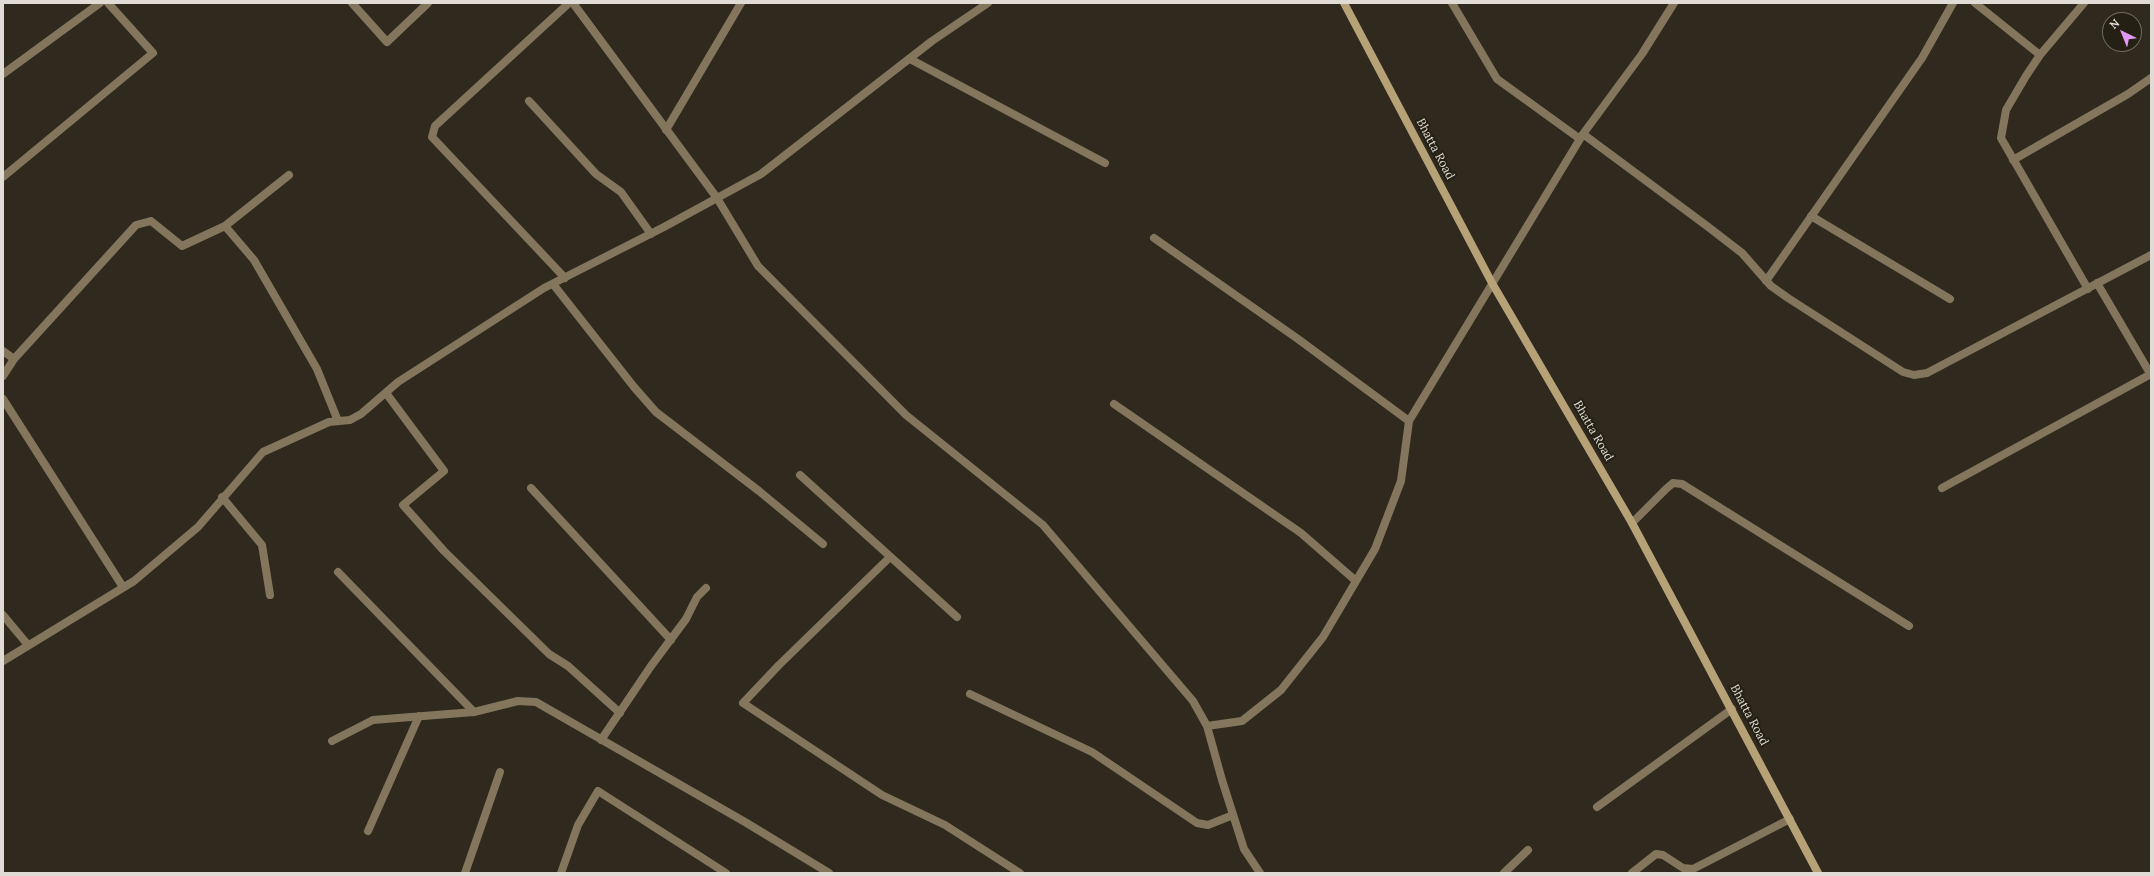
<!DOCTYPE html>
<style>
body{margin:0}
#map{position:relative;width:2154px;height:876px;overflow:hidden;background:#2f291e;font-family:Lora,serif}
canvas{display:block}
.frame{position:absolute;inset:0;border:4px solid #e0dcd5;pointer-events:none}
.north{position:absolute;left:2102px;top:12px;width:40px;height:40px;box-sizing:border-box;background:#252014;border:1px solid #706b61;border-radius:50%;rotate:317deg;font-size:11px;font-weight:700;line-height:16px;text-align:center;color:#e0dcd5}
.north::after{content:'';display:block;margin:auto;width:14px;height:18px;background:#df98f2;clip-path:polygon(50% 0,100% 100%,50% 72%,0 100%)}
</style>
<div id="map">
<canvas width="2154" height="876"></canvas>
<div class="frame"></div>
<div class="north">N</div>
</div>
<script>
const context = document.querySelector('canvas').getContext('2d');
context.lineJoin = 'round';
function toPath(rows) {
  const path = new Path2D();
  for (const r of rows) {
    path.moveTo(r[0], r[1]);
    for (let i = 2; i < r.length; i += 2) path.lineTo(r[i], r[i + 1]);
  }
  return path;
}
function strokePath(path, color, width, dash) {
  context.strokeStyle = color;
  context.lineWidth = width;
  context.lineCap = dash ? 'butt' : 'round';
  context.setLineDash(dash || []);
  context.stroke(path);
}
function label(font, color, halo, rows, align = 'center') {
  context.font = font + ' Lora,serif';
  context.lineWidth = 4;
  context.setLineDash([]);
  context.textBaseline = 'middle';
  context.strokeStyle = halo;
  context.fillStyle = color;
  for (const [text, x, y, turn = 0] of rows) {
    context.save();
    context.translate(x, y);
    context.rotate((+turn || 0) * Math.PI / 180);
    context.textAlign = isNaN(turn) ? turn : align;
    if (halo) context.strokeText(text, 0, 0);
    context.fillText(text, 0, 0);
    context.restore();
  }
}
const minor = toPath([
 [352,3,387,42,428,3],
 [573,3,717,198,758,266,906,415,1043,525,1193,701,1207,726,1222,780,1244,849,1260,873],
 [1452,3,1497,79,1580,139],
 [1975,3,2040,55],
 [2084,3,2040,55,2026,76,2006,110,2001,138,2088,289],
 [910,59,1105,163],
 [3,74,100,3],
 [529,101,596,174,621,192,651,234],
 [666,130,741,3],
 [1583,134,1707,226,1742,253,1771,286,1788,298,1903,372,1914,375,1927,373,2151,255],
 [2013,160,2128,94,2151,78],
 [3,177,153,53,108,3],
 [1811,216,1950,299],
 [225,226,254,260,317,369,338,421],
 [1154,238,1298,339,1409,421],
 [565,278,432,137,435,126,569,3],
 [1766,281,1922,58,1953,3],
 [2097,283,2151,375],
 [553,284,634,387,656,412,759,491,823,544],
 [3,351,14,359],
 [3,376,14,359,136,225,151,221,182,246,225,226,289,175],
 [386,393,444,471,403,505,444,551,549,654,568,666,620,713],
 [3,399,123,587],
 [1114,404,1301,533,1356,581],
 [800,475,957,617],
 [531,488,671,640],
 [1942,488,2151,374],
 [222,497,262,545,270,595],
 [1632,523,1666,489,1673,483,1682,484,1909,626],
 [890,557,779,665,743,703,882,795,945,825,1020,873],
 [338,572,474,712],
 [3,615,28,645],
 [3,661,134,581,198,527,263,452,329,422,350,420,361,414,398,382,544,288,664,227,761,174,932,41,988,3],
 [970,694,1092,752,1197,823,1208,825,1233,815],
 [1207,726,1242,721,1281,690,1323,637,1375,549,1401,481,1409,421,1583,134,1642,54,1674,3],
 [601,740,651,666,686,619,697,597,706,588],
 [332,741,373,720,474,712,518,701,536,702,745,822,829,873],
 [1597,807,1732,709],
 [368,831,419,716],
 [465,873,500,772],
 [561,873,578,825,598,791,726,873],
 [1504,873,1528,850],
 [1632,873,1656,854,1663,855,1683,868,1693,869,1790,819]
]);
const secondary = toPath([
 [1344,3,1492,283,1632,523,1818,873]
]);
const streetNames = [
 ["Bhatta Road",1435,149,62],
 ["Bhatta Road",1593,431,60],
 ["Bhatta Road",1749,715,62]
];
strokePath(minor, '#84765c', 8);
strokePath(secondary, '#b7a277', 8);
label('12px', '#e0dcd5', '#252014', streetNames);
</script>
